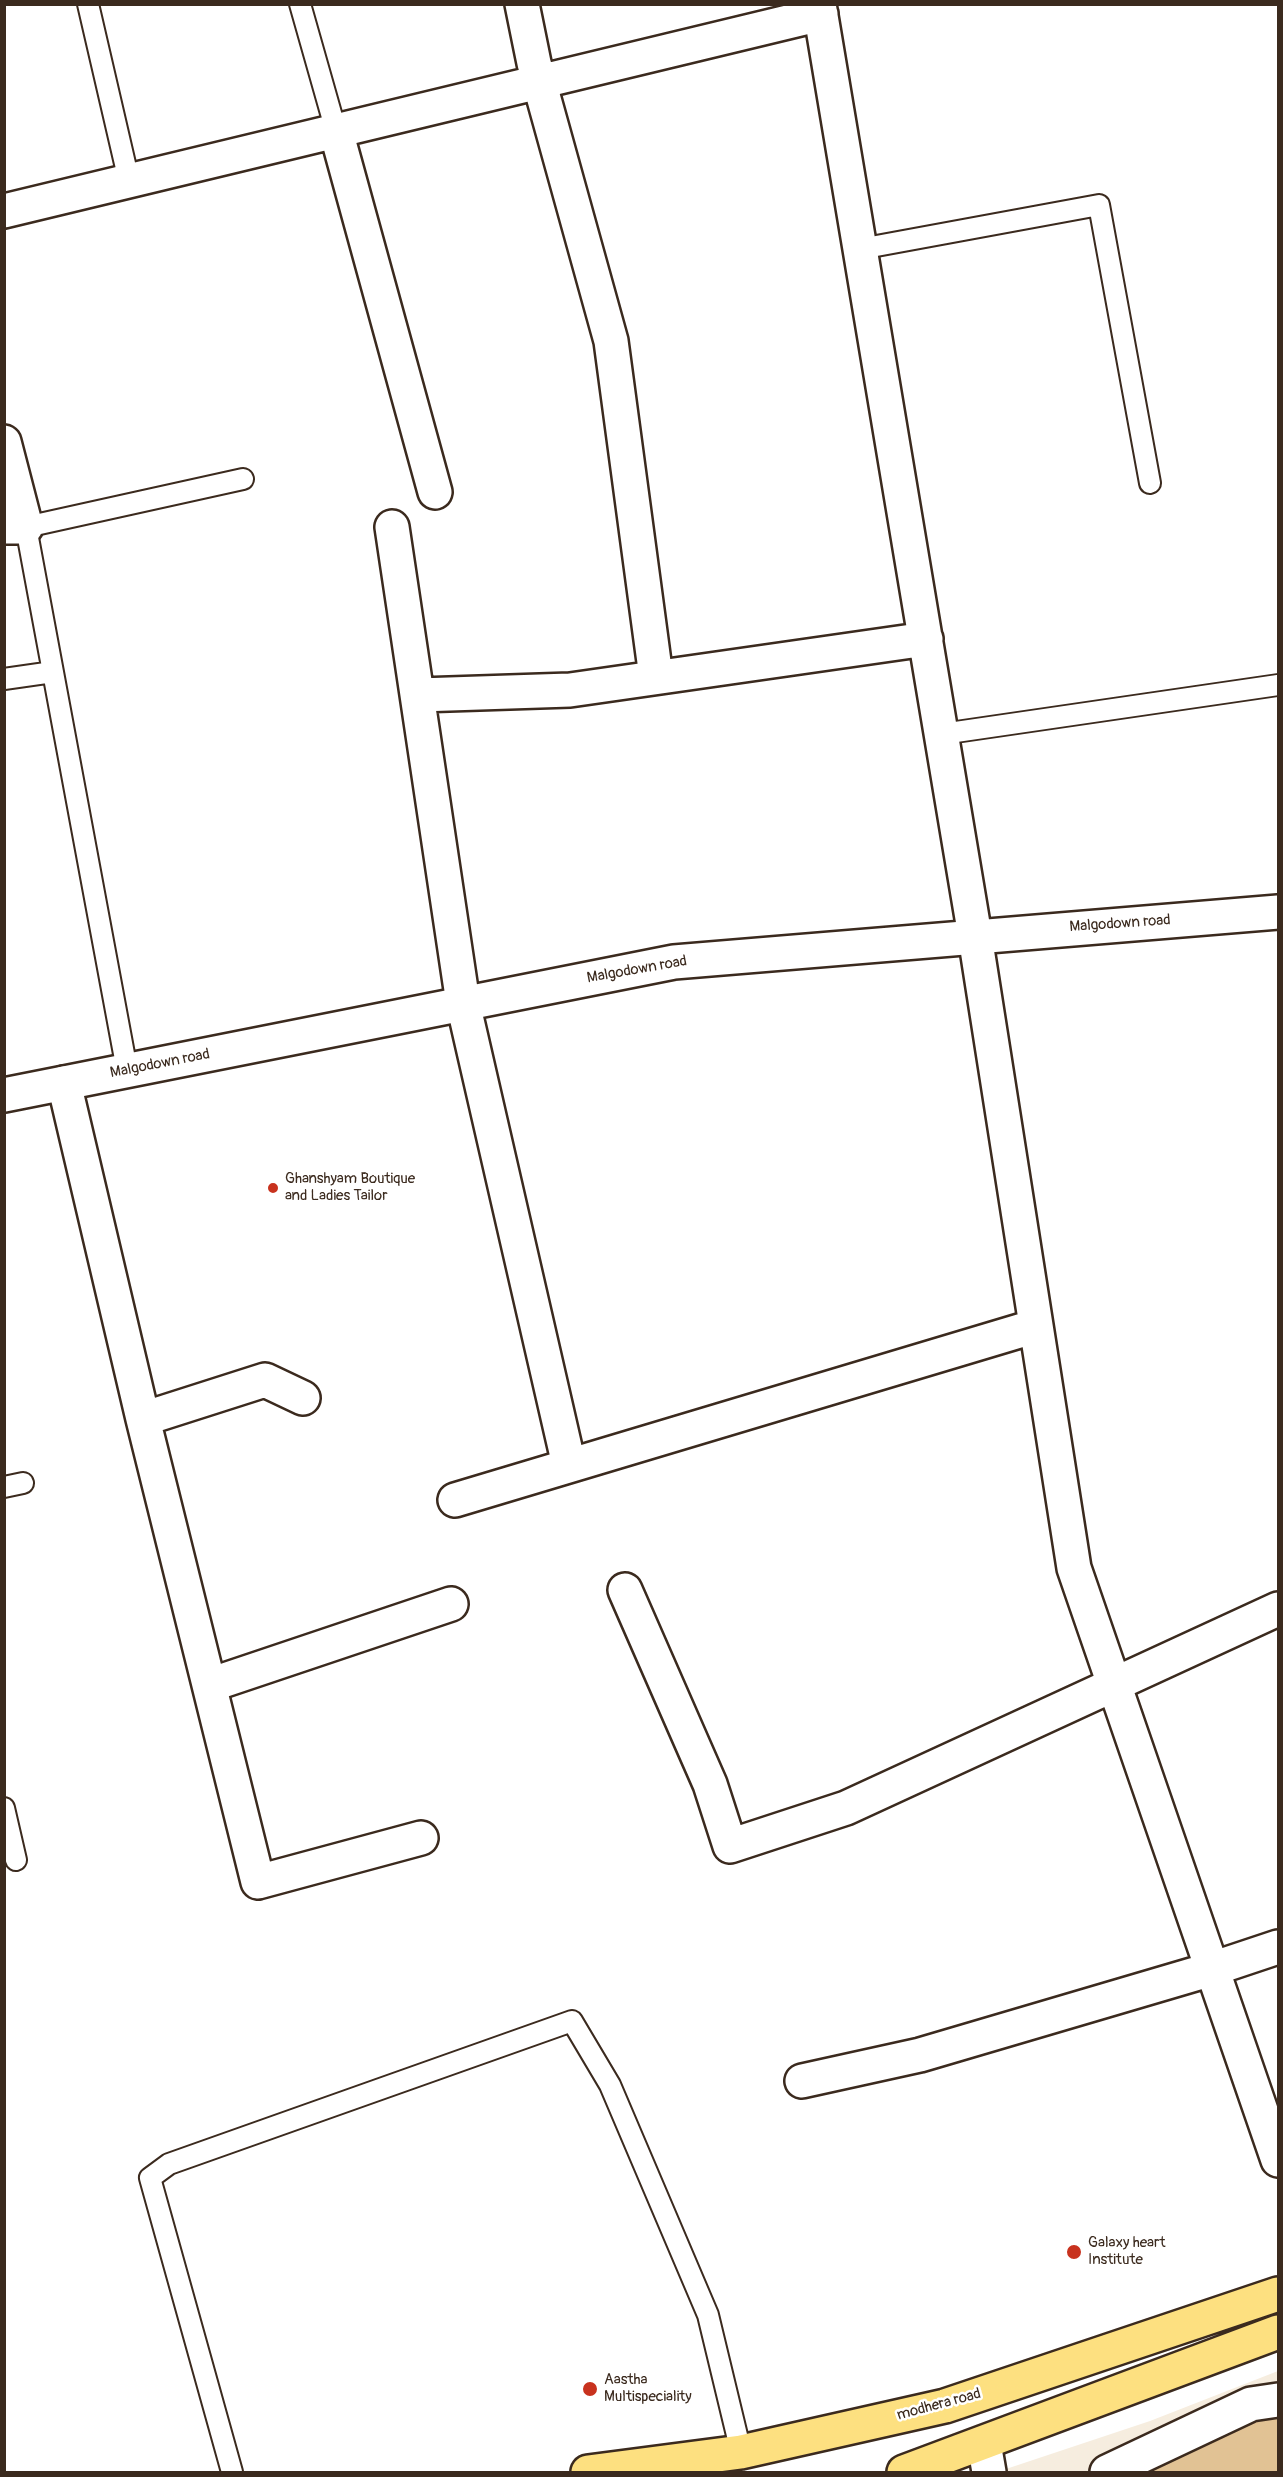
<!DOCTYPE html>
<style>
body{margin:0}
#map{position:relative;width:1283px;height:2477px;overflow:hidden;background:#fff;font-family:Pangolin,sans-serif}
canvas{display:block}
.frame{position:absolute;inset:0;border:6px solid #3b2a1e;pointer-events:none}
</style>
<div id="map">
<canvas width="1283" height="2477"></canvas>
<div class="frame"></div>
</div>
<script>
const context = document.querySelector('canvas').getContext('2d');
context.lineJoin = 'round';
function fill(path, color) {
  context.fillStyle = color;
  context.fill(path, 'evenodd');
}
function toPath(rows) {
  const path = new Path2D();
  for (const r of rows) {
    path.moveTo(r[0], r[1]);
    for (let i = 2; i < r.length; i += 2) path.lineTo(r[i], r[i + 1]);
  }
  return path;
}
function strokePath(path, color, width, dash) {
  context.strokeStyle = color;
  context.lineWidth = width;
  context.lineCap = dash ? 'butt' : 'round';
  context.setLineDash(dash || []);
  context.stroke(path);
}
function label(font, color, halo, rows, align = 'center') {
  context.font = font + ' Pangolin,sans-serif';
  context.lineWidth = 5;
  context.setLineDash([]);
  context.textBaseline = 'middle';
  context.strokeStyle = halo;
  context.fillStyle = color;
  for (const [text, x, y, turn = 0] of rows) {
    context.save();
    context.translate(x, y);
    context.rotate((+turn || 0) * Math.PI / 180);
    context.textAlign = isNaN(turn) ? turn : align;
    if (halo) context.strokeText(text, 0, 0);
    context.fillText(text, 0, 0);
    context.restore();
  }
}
const built = toPath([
 [1278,2371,1278,2472,997,2472,1150,2421]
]);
const building = toPath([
 [1278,2403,1278,2472,1111,2472,1278,2403]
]);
const lane = toPath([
 [88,4,129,181],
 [300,4,336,131],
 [860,249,1099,205,1150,483],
 [4,679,53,672],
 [942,734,1278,685],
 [127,1070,26,527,243,479],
 [4,1487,23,1483],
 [4,1808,16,1860],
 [232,2472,150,2178,169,2164,572,2021,610,2085,708,2315,741,2452]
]);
const street = toPath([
 [522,4,534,63,611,341,656,677],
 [819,4,975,936,1074,1568,1278,2160],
 [336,131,435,492],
 [4,211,821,14],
 [4,442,26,527,4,527],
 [392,527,463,1003,569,1465],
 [419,695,570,690,926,639],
 [64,1083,143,1419,258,1882,421,1838],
 [143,1419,265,1380,303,1398],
 [455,1500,1036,1326],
 [625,1590,710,1784,730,1846,846,1808,1278,1609],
 [210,1685,451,1604],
 [802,2081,920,2055,1212,1969,1278,1947],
 [984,2443,989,2472],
 [1107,2472,1251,2404,1278,2400]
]);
const secondary = toPath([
 [4,1095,674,962,1278,912]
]);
const primary = toPath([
 [588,2472,741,2452,945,2406,1278,2294],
 [904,2472,1278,2332]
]);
const markers = [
 [273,1188,6,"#c8321e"],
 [1074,2252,8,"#c8321e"],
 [590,2389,8,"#c8321e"]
];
const streetNames = [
 ["Malgodown road",1120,924,-4],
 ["Malgodown road",637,970,-10],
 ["Malgodown road",160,1064,-11],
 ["modhera road",939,2405,-15]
];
const poiNames = [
 ["Ghanshyam Boutique",285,1179],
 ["and Ladies Tailor",285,1196],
 ["Galaxy heart",1088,2243],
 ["Institute",1088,2260],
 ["Aastha",604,2380],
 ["Multispeciality",604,2397]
];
fill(built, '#f6eddf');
fill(building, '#e1c294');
strokePath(building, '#3b2a1e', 1.5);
strokePath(lane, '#3b2a1e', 24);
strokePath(street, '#3b2a1e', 38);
strokePath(secondary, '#3b2a1e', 38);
strokePath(primary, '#3b2a1e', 38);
strokePath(lane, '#fff', 20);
strokePath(street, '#fff', 33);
strokePath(secondary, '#fff', 33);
strokePath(primary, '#fde080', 33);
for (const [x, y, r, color] of markers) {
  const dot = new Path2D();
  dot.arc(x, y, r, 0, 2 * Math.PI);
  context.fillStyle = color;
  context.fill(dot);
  strokePath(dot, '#fff', 2);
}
label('15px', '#3b2a1e', '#fff', streetNames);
label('15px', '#3b2a1e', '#fff', poiNames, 'left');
</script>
